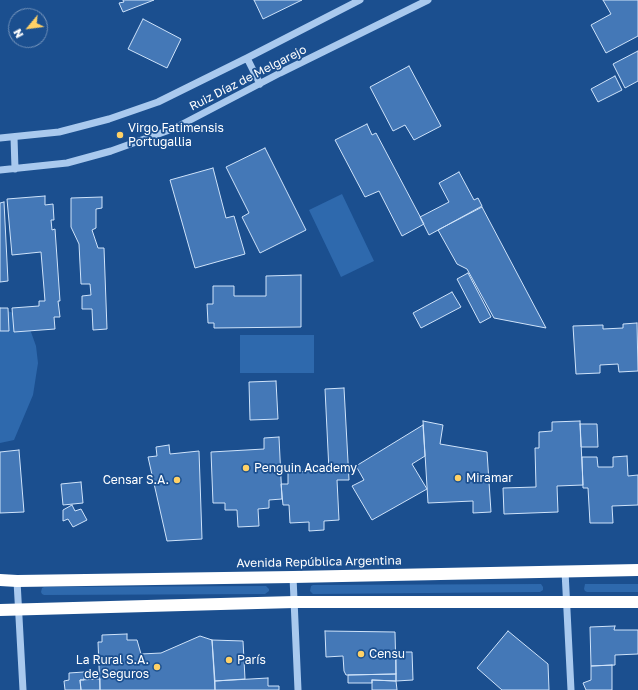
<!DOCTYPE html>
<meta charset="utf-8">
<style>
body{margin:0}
#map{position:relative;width:638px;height:690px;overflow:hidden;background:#1b4f8f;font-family:"Golos Text",sans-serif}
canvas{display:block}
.north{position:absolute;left:8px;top:8px;width:40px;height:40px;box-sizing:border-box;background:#1b4f8f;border:1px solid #7695bc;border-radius:50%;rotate:241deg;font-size:11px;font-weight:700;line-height:16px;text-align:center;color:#fff}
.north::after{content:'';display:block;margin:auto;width:14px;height:18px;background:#ffd166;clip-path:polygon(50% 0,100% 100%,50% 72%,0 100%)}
</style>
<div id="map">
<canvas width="638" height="690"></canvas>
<div class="north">N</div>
</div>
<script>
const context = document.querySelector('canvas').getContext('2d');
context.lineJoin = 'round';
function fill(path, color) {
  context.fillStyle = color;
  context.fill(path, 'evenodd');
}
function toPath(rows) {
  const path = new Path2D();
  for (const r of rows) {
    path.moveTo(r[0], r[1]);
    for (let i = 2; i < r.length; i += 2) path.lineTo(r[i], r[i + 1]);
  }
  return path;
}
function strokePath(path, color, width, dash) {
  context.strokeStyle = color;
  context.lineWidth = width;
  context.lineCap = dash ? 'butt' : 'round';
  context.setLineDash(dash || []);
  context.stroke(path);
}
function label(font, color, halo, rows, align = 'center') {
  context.font = font + ' "Golos Text",sans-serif';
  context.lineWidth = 3.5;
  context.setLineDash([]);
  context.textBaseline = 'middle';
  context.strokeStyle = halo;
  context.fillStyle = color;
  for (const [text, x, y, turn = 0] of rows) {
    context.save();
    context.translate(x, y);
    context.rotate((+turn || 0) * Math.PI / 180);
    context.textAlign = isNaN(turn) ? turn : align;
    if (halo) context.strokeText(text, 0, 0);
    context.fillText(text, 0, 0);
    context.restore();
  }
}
const green = toPath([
 [342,194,374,261,341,277,309,210],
 [0,308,26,318,36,346,38,363,33,395,14,440,0,443],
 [240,335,314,335,314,373,240,373],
 [541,584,543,587,543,590,540,592,313,594,310,591,311,586,313,585],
 [585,584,638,584,638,592,587,592,585,591,584,589],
 [266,586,269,589,269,591,265,594,44,595,42,594,41,592,42,588,44,587]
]);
const building = toPath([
 [123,0,154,0,123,12,119,3,124,2,123,0],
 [254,0,302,0,263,19,254,0],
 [603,0,638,0,638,36,606,53,591,25,611,14,603,0],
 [143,19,181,39,167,68,128,49,143,19],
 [638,51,638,81,625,88,613,64,638,51],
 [409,66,441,126,414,140,405,125,393,131,370,87,409,66],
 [615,76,622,90,598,102,591,89,615,76],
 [367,124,372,135,376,133,424,224,402,236,379,191,365,197,335,140,367,124],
 [265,148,306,230,260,253,242,217,249,213,226,167,265,148],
 [213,168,226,218,234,216,245,254,195,268,170,180,213,168],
 [459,172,474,200,478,198,482,206,429,235,420,217,449,202,439,183,459,172],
 [45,196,45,205,53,204,54,220,51,220,52,230,55,229,60,301,58,301,60,317,54,317,55,329,14,332,12,308,39,306,39,301,45,301,41,252,12,255,7,199,45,196],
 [102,197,102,208,96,209,96,228,92,230,98,248,104,248,107,329,93,330,92,309,82,309,82,296,91,295,90,284,81,284,79,244,71,227,71,198,102,197],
 [4,202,8,281,0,282,0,203,4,202],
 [482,207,546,328,494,318,467,269,457,264,438,230,482,207],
 [468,273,491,317,480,323,457,279,468,273],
 [301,275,301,327,214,328,214,323,208,323,207,304,213,304,213,286,234,286,234,296,266,296,266,276,301,275],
 [452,292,461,307,421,328,413,313,452,292],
 [0,308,8,308,9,331,0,331,0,308],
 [637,323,638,371,619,372,618,364,600,365,600,373,576,374,573,326,603,325,603,329,623,328,623,324,637,323],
 [276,381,278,419,250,420,249,382,276,381],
 [344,388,349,480,337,480,339,520,324,521,324,530,309,531,309,522,290,523,289,505,283,505,281,484,288,484,288,472,329,471,325,389,344,388],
 [423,421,443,425,440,444,487,452,491,512,473,513,473,501,428,503,423,421],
 [580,421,583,485,557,486,558,512,504,514,503,488,536,487,535,448,539,448,539,432,552,431,552,422,580,421],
 [580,424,597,424,598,447,581,447,580,424],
 [423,425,425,456,412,464,427,489,372,520,352,486,364,480,356,466,423,425],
 [279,437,282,499,269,500,269,508,258,509,259,526,238,527,237,510,225,510,225,503,213,503,211,452,264,449,264,438,279,437],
 [169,445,170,454,199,451,202,539,167,541,148,457,157,456,156,447,169,445],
 [19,450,24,512,0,513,0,452,19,450],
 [627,456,628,476,638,475,638,505,612,506,613,523,590,523,588,488,583,488,582,457,597,457,598,467,613,467,613,457,627,456],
 [81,482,83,503,63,505,61,484,81,482],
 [72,505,75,511,81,509,87,520,73,527,68,519,63,521,63,510,72,505],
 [615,626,614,630,638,630,638,654,615,655,615,665,591,666,590,627,615,626],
 [325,631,395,632,396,674,346,675,344,671,343,656,326,657,325,631],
 [508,631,548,664,549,690,502,690,477,668,508,631],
 [127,634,127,640,137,640,141,654,161,653,200,636,212,640,215,690,100,690,98,642,102,642,102,635,127,634],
 [212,640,243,641,245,679,215,681,212,640],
 [396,652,412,652,413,680,396,681,396,652],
 [612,665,612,690,586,690,583,683,591,680,591,666,612,665],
 [84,672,84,680,80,680,81,690,65,690,64,681,69,680,69,673,84,672],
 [396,674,396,681,372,680,372,683,348,683,348,675,396,674],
 [268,678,268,686,279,686,279,690,215,690,215,681,268,678],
 [100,679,100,690,81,690,80,680,100,679],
 [372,680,396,681,397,690,372,690,372,680]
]);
const minor = toPath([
 [247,58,260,84],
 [14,137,15,169],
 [0,138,59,132,109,119,158,102,247,58,360,0],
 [0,170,67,163,111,151,175,128,280,73,428,0],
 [565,571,571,690],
 [293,577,298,690],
 [17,581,23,690]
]);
const highway = toPath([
 [0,580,17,581,293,577,638,570],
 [0,610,294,602,638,602]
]);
const markers = [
 [120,135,4,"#ffd166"],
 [246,468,4,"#ffd166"],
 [458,478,4,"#ffd166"],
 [177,480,4,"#ffd166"],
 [361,654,4,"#ffd166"],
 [229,660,4,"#ffd166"],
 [157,667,4,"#ffd166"]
];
const streetNames = [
 ["Ruiz Díaz de Melgarejo",248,78,-27],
 ["Avenida República Argentina",319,562,-1]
];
const poiNames = [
 ["Virgo Fatimensis",128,128],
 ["Portugallia",128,142],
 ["Penguin Academy",254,468],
 ["Miramar",466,478],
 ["Censar S.A.",169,480,"right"],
 ["Censu",369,654],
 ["La Rural S.A.",149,660,"right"],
 ["de Seguros",149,674,"right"],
 ["París",237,660]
];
fill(green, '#2e69ad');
fill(building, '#4478b7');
strokePath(building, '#cfe3fa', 1);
strokePath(minor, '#a9c9ee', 7);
strokePath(highway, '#fff', 12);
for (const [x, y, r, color] of markers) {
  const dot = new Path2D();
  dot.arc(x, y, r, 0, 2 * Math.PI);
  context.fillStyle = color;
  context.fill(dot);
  strokePath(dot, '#1b4f8f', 1.5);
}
label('12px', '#fff', '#1b4f8f', streetNames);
label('12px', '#fff', '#1b4f8f', poiNames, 'left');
</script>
